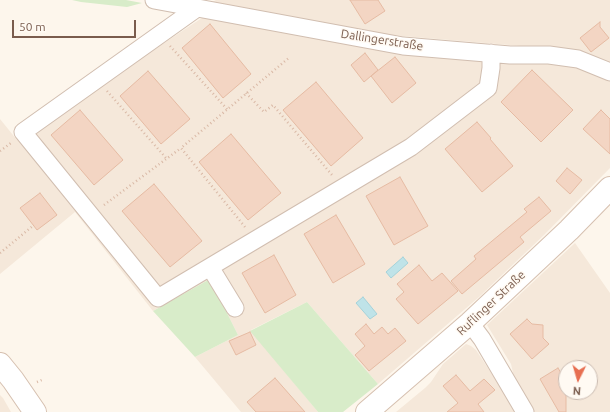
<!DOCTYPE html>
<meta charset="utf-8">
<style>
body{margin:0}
#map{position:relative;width:610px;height:412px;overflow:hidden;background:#fdf6ec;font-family:Ubuntu,sans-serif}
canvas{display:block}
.north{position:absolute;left:558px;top:360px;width:40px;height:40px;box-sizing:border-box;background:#fffaf3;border:1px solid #cabbb1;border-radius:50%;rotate:185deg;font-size:11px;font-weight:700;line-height:16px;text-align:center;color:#7a5c4d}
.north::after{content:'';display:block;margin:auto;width:14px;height:18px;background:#e76f51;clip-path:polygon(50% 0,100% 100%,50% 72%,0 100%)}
.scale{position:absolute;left:12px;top:20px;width:124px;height:18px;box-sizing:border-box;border:2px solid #7a5c4d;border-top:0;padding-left:5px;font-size:12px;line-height:14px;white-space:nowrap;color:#7a5c4d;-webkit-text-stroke:3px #fffaf3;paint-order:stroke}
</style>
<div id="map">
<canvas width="610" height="412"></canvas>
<div class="north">N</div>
<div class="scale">50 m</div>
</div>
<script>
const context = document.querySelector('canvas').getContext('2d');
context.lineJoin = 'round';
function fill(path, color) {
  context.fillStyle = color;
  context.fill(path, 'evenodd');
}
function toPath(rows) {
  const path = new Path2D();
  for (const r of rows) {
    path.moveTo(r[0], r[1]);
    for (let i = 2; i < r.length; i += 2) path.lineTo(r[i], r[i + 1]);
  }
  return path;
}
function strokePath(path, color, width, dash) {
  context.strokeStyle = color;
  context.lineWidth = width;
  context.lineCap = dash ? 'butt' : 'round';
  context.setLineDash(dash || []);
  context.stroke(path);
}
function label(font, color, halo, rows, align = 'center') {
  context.font = font + ' Ubuntu,sans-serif';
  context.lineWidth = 3;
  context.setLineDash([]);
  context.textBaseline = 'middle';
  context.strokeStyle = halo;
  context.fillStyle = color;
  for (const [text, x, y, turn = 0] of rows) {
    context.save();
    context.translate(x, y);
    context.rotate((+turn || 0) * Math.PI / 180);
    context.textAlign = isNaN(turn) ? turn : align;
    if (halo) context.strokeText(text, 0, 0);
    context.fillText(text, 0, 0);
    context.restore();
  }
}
const residential = toPath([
 [216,0,610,0,610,66,533,47,378,34,210,3],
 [208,14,508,61,571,65,610,80,610,168,544,235,479,297,378,384,307,302,251,330,318,412,241,412,195,357,238,335,210,279,153,311,75,212,0,274,0,119,17,140],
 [575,243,610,293,610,412,534,412,514,377,511,364,487,325],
 [566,368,590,368,590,392,566,392],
 [466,344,471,346,476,350,517,412,396,412,425,388,431,382,443,364],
 [0,395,3,398,11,412,0,412]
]);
const green = toPath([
 [72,0,126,0,142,3,127,7,81,2],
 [210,279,238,335,195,357,153,311],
 [307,302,378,384,343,412,318,412,250,331]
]);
const water = toPath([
 [403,257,408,263,391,278,386,272,403,257],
 [363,297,377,314,370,319,356,303,363,297]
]);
const building = toPath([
 [350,0,378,0,385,11,365,24,350,0],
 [600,22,600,27,609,38,591,52,580,38,600,22],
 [210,24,251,74,223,98,182,48,210,24],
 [365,53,378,70,364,82,351,65,365,53],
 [395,57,416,83,392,103,371,76,395,57],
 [532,70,573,110,541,142,501,102,532,70],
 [148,71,190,119,161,144,120,96,148,71],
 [316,82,363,138,331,166,283,110,316,82],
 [80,110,123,160,94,185,51,135,80,110],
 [601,110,610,119,610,154,583,129,601,110],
 [477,122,491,138,490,139,513,166,482,192,445,149,477,122],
 [231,134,281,193,248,220,199,162,231,134],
 [567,168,582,180,570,194,556,181,567,168],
 [400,177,428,226,394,245,366,196,400,177],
 [154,184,202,241,170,267,122,211,154,184],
 [40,193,57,215,37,230,20,208,40,193],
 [539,197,551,211,520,237,524,242,462,294,451,281,476,259,474,256,527,212,524,209,539,197],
 [336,215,365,264,333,283,304,234,336,215],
 [274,255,296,295,265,313,242,273,274,255],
 [419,265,432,281,442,273,458,291,418,324,396,299,404,292,397,284,419,265],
 [527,319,532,324,543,325,543,338,549,344,532,359,510,334,527,319],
 [366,324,374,334,382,327,388,334,395,328,406,341,369,371,355,355,365,346,355,334,366,324],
 [250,332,256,345,236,355,229,341,250,332],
 [558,368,566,381,566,412,559,412,540,379,558,368],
 [456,375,470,391,484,379,495,390,478,404,484,412,447,412,458,403,443,386,456,375],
 [275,378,305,412,256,412,247,402,275,378]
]);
const path = toPath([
 [170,46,227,109],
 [107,91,166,158],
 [246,93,264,112,273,105,332,175],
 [0,151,11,143],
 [104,205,181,148],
 [245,227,181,148,290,57],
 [0,253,34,225],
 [37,382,44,379]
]);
const street = toPath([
 [154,0,403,46,510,55,549,55,578,59,610,72],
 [197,8,23,132,158,298,411,147,488,88,491,68,491,53],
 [210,267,235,308],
 [470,323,482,339,525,412]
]);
const secondary = toPath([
 [0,364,13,380,35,412],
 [367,412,470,323,569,230,610,188]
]);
const streetNames = [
 ["Dallingerstraße",382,40,9],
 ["Ruflinger Straße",491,303,-43]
];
fill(residential, '#f5e8da');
fill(green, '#d8ecc9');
fill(water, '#bfe3e8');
strokePath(water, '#a5d3da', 1);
fill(building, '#f3d5c3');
strokePath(building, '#e6bba3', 1);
strokePath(street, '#d1beb0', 19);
strokePath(secondary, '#d6c0b0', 24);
strokePath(path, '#d9b8a5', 2.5, [1, 3]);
strokePath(street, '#fff', 17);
strokePath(secondary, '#fff', 22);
label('12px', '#7a5c4d', '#fffaf3', streetNames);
</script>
